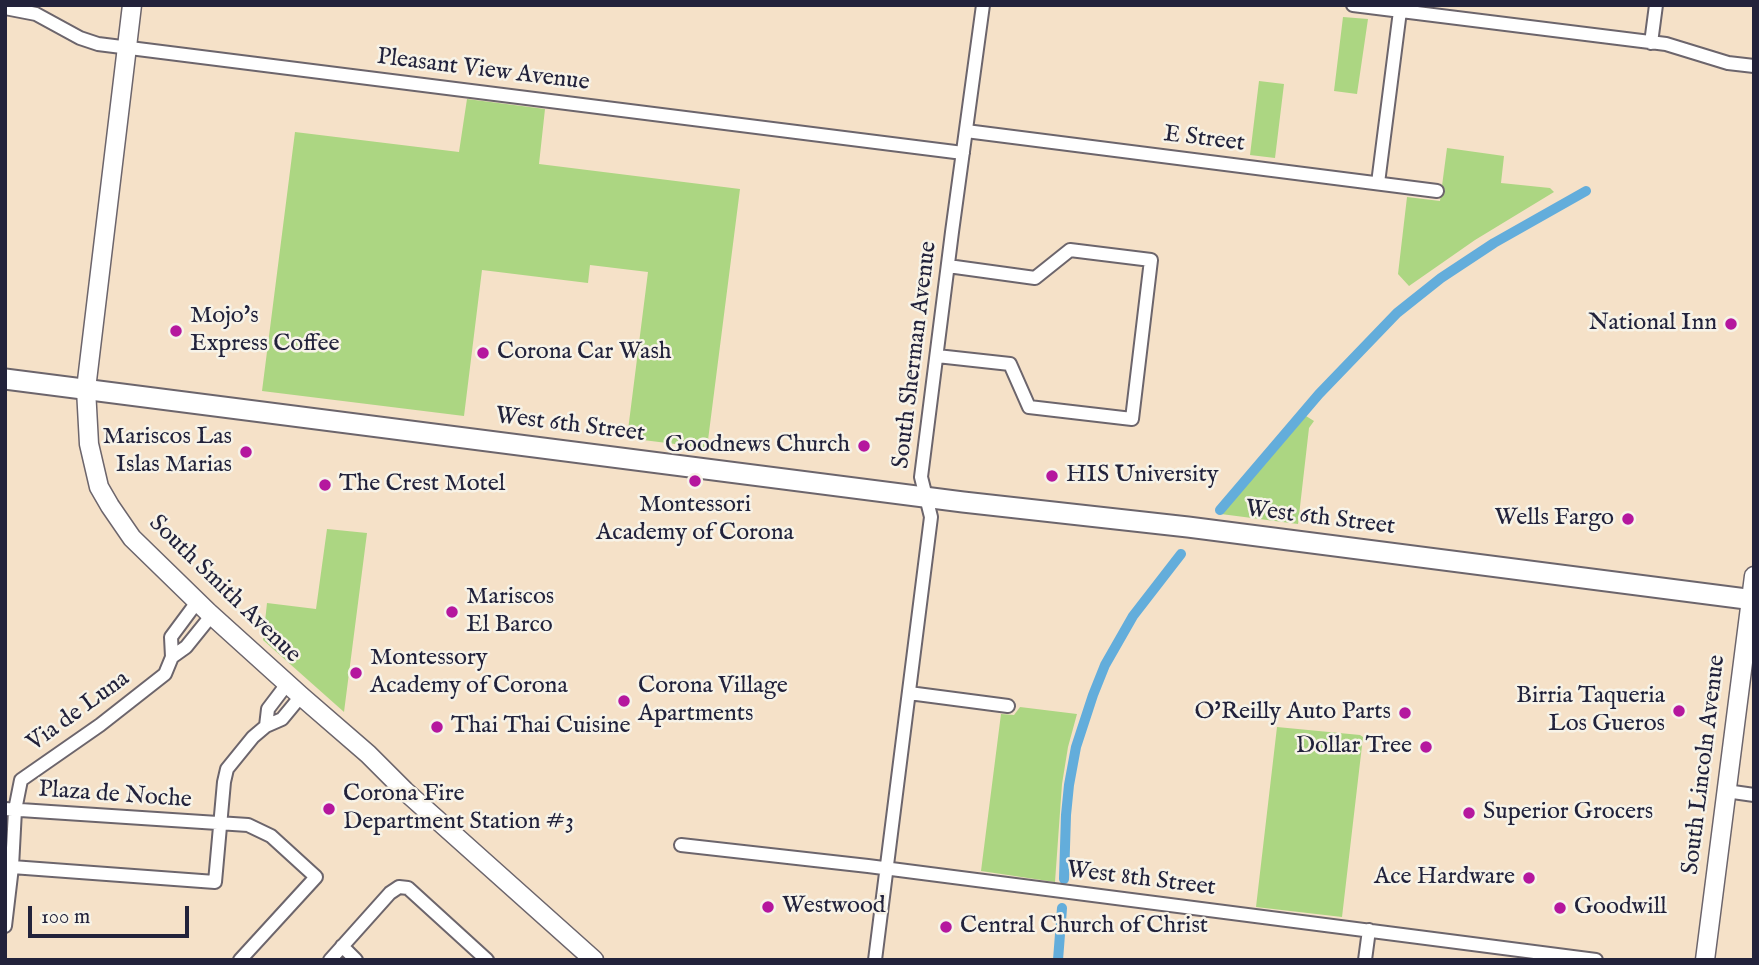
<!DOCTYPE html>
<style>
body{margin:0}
#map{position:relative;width:1759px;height:965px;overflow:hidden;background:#f5e1c8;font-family:"IM FELL English",serif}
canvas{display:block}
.frame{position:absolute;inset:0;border:7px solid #22223b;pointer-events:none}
.scale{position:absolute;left:28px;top:906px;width:161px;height:32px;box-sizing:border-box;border:4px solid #22223b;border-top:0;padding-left:9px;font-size:21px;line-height:24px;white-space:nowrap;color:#22223b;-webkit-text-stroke:5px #f7f3e8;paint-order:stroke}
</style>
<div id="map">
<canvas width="1759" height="965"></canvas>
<div class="frame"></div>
<div class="scale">100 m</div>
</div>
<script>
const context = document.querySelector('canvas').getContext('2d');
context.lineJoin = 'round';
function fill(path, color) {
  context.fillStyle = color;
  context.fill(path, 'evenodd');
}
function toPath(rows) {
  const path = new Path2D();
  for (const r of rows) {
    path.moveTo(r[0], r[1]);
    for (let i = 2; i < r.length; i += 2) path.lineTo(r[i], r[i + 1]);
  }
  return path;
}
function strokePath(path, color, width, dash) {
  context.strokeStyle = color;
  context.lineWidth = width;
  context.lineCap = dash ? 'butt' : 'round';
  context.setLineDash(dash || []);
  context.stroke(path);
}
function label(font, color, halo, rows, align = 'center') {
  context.font = font + ' "IM FELL English",serif';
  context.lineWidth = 5;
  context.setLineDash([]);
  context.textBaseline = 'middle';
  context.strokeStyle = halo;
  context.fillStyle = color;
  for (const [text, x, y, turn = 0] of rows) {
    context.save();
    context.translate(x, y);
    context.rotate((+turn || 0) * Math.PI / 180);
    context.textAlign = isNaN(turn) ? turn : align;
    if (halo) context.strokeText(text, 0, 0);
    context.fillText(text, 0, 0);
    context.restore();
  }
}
const green = toPath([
 [1343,17,1368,19,1357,94,1334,91],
 [1259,81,1284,84,1275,158,1250,155],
 [467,99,545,109,539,164,740,189,707,448,627,438,648,272,590,265,588,283,482,270,464,416,262,391,295,132,459,152],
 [1447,148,1504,156,1501,183,1550,188,1554,192,1475,240,1409,286,1398,274,1407,197,1440,201],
 [1306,416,1314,421,1309,428,1298,524,1221,514],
 [327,529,367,533,344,712,263,640,267,603,316,609],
 [1020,707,1077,714,1068,747,1062,784,1055,882,981,871,1001,714,1014,715],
 [1277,727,1360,735,1363,737,1342,917,1256,907]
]);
const canal = toPath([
 [1220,510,1319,394,1397,313,1441,278,1494,243,1586,191],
 [1064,879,1066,815,1069,785,1076,747,1093,695,1105,665,1133,616,1181,554],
 [1058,960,1062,908]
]);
const street = toPath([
 [1353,5,1666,44,1728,63,1754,66],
 [5,8,36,14,80,38,98,44,963,153],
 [1651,43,1656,5],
 [966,131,1437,191],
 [1378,183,1400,11],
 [937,356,1010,364,1029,407,1132,419,1151,260,1070,250,1035,278,948,266],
 [172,657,186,647,211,616],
 [909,693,1008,706],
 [266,726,268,709,287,684],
 [1726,791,1754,795],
 [5,809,248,825,271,836,316,877,240,960],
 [681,845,868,866,1596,960],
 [12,867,215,882,224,782,227,769,253,737,266,726,282,719,301,696],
 [5,926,12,867,15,810,21,780,100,725,165,674,172,657,171,637,197,602],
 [342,946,356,960],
 [330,960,390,893,399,887,408,888,487,960],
 [875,960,931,517,921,477,952,232,983,5],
 [1365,960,1369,930]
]);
const secondary = toPath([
 [132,5,86,389,89,444,99,487,110,506,132,538,208,612,301,696,368,754,405,791,594,960],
 [1705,960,1754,576]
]);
const primary = toPath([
 [5,379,963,502,1188,527,1754,600]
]);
const markers = [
 [1731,324,7,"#b5179e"],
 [176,331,7,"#b5179e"],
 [483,353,7,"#b5179e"],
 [864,446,7,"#b5179e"],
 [246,452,7,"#b5179e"],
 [1052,476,7,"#b5179e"],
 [695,481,7,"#b5179e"],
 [325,485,7,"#b5179e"],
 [1628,519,7,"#b5179e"],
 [452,612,7,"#b5179e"],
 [356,673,7,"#b5179e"],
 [624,701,7,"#b5179e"],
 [1679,711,7,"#b5179e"],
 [1405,713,7,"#b5179e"],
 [437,727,7,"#b5179e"],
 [1426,747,7,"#b5179e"],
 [329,809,7,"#b5179e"],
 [1469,813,7,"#b5179e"],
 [1529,878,7,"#b5179e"],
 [768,907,7,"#b5179e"],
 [1560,908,7,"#b5179e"],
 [946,927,7,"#b5179e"]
];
const streetNames = [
 ["Pleasant View Avenue",483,71,7],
 ["E Street",1204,140,7],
 ["South Sherman Avenue",916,355,-83],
 ["West 6th Street",570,426,7],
 ["West 6th Street",1320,519,7],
 ["South Smith Avenue",224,590,44],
 ["Via de Luna",79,712,-36],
 ["South Lincoln Avenue",1705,765,-83],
 ["Plaza de Noche",115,796,4],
 ["West 8th Street",1141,880,7]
];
const poiNames = [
 ["Mojo's",190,317],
 ["Express Coffee",190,345],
 ["National Inn",1717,324,"right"],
 ["Corona Car Wash",497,353],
 ["Mariscos Las",232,438,"right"],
 ["Islas Marias",232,466,"right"],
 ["Goodnews Church",850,446,"right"],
 ["HIS University",1066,476],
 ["The Crest Motel",339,485],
 ["Montessori",695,506,"center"],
 ["Academy of Corona",695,534,"center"],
 ["Wells Fargo",1614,519,"right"],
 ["Mariscos",466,598],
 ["El Barco",466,626],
 ["Montessory",370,659],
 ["Academy of Corona",370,687],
 ["Corona Village",638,687],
 ["Apartments",638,715],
 ["Birria Taqueria",1665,697,"right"],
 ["Los Gueros",1665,725,"right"],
 ["O'Reilly Auto Parts",1391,713,"right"],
 ["Thai Thai Cuisine",451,727],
 ["Dollar Tree",1412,747,"right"],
 ["Corona Fire",343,795],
 ["Department Station #3",343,823],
 ["Superior Grocers",1483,813],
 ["Ace Hardware",1515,878,"right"],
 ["Westwood",782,907],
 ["Goodwill",1574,908],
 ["Central Church of Christ",960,927]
];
fill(green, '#acd682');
strokePath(canal, '#63addb', 10);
strokePath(street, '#6c656c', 16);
strokePath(secondary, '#6c656c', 21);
strokePath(primary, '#6c656c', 23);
strokePath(street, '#fff', 12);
strokePath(secondary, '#fff', 18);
strokePath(primary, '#fff', 19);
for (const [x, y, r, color] of markers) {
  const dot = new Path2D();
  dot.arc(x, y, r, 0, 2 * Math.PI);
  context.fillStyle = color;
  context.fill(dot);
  strokePath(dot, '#f7f3e8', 2.5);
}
label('24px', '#22223b', '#f7f3e8', streetNames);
label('24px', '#22223b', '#f7f3e8', poiNames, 'left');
</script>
